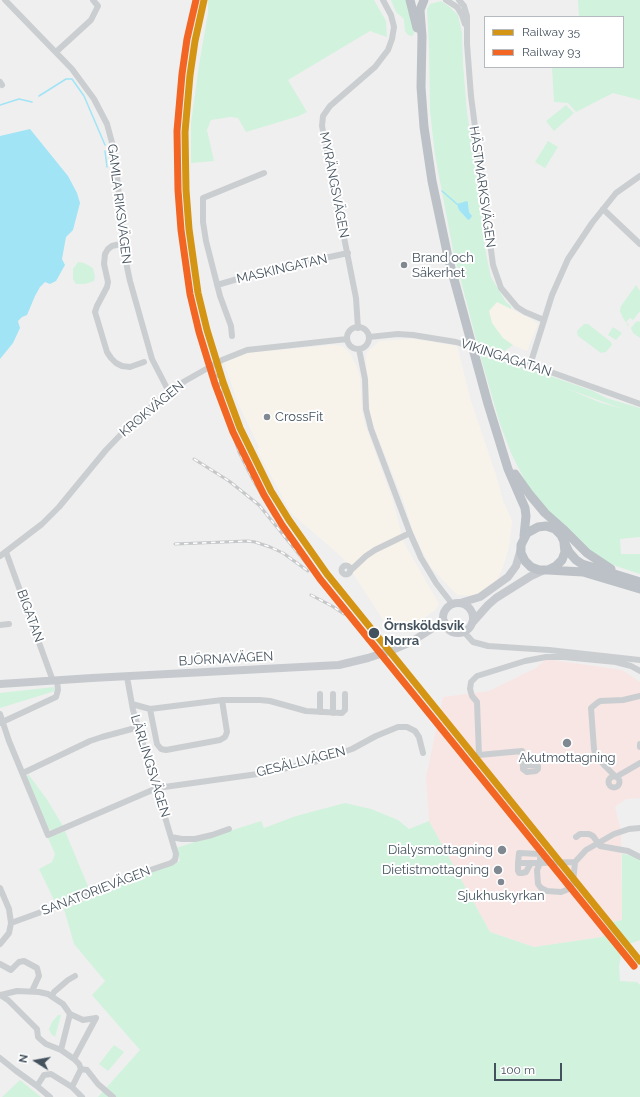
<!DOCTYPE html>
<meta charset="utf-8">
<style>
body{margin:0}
#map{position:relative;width:640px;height:1097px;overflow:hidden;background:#f0efef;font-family:Raleway,sans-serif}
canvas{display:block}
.legend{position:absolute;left:484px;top:16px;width:140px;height:52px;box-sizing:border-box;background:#fff;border:1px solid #b4babf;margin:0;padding:5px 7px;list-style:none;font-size:12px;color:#44525e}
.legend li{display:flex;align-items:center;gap:8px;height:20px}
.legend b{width:20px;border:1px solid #b4babf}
.north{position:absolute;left:16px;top:1041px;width:40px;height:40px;-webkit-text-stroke:3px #fff;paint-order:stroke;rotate:281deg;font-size:11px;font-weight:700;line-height:16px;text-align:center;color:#44525e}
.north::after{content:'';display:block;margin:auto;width:14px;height:18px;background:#44525e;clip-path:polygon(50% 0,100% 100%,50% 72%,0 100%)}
.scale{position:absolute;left:494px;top:1063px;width:68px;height:18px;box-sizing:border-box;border:2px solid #44525e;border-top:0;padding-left:5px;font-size:12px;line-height:14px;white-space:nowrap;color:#44525e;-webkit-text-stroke:3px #fff;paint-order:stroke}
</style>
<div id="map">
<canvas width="640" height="1097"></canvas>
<ul class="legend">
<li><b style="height:5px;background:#d39513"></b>Railway 35</li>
<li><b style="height:5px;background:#f26522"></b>Railway 93</li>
</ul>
<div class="north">N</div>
<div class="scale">100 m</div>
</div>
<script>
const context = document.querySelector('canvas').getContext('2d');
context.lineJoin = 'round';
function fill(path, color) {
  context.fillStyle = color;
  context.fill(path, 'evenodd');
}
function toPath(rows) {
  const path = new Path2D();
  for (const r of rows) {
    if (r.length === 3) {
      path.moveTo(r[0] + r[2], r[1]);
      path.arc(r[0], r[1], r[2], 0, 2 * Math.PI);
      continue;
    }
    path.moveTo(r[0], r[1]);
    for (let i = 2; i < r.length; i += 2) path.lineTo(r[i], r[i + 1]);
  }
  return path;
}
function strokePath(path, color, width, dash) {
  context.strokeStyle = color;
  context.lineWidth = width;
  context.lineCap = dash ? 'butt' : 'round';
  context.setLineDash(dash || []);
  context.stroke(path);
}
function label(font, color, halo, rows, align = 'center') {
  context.font = font + ' Raleway,sans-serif';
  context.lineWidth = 4;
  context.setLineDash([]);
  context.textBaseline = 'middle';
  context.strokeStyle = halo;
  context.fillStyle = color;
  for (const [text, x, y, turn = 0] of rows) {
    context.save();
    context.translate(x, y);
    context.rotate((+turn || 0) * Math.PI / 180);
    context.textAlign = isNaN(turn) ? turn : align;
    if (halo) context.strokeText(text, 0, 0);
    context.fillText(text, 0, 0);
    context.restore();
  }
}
const commercial = toPath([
 [497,302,529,318,538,324,527,351,513,345,503,338,492,323,489,310],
 [413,339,457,346,470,398,496,475,503,501,512,521,509,547,503,567,497,580,479,596,458,595,454,592,430,566,413,532,404,502,374,427,370,414,366,357,367,352,380,341],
 [334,345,342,346,349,352,357,367,360,379,362,411,365,425,392,498,401,532,404,543,439,604,435,610,421,620,391,632,343,558,291,513,257,450,259,447,238,403,224,362,245,353]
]);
const medical = toPath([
 [546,659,622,670,640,682,640,798,626,799,615,807,621,831,622,920,612,922,602,937,534,947,490,932,429,821,426,777,443,697,489,691,536,668]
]);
const green = toPath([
 [208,0,374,0,386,21,387,37,370,31,288,80,307,112,299,116,246,132,238,118,230,117,211,120,207,130,214,161,191,163,191,123,199,65,208,13],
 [391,0,406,0,413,25,414,34,412,36,408,35,405,31,404,19,396,12],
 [578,0,640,0,640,100,613,93,576,112,568,103,554,102,552,67,623,67,623,17,579,17],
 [441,1,451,8,458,15,462,33,463,64,467,112,473,151,486,254,491,277,506,302,511,306,511,309,497,302,489,311,492,323,503,338,513,345,503,352,477,343,453,250,435,155,430,111,429,45,427,9,430,4],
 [468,203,469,212,471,214,468,220,459,210],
 [566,105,574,113,554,131,546,121],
 [548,141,558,147,545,168,535,162],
 [78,262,84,263,93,268,95,277,94,281,85,284,76,284,73,279,73,269],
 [636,285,640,291,640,311,633,320,630,318,626,322,629,325,628,326,622,316,620,311,621,306],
 [638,321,640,322,640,338,633,333,631,328,636,322],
 [584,324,588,324,611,342,612,345,606,352,601,353,578,336,577,331],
 [613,327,622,333,616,340,608,335],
 [480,355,533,370,593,391,606,398,640,408,640,537,620,539,621,554,640,554,640,574,604,562,579,547,528,487,511,453,500,424],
 [565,388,623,409,599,402],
 [54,687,55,691,0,708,0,693],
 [28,774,46,798,63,826,54,831,48,829,27,777],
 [345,803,371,809,398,820,409,829,429,821,490,932,534,947,602,937,612,922,622,920,622,854,629,855,640,859,640,940,623,946,619,966,620,981,637,982,640,985,640,1097,98,1097,140,1050,92,995,105,981,74,944,64,909,180,861,176,848,261,821,264,828,296,816],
 [65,831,90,891,56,904,39,869,52,862,55,854,48,838],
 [58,1015,61,1015,55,1037,51,1034,49,1029,52,1022],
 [114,1045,124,1052,108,1071,99,1064],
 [20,1080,41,1097,2,1097]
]);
const water = toPath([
 [30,129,68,176,77,193,80,203,73,230,66,237,62,259,65,265,56,281,50,284,45,282,40,287,35,296,27,315,22,317,18,321,20,328,13,343,0,359,0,136],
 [467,201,468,203,469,212,472,216,470,219,468,220,459,210,457,204]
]);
const stream = toPath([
 [39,96,66,79,72,79,84,96,105,145],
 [0,105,19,99,32,102],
 [105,151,107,167],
 [442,191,457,204]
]);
const minor = toPath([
 [5,0,72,69,94,99,107,124,114,150,127,267,130,281,152,359,169,392],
 [446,0,457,7,462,15,465,24],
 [459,0,464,6,467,16,467,44,471,96,493,265,501,288,517,307,525,312,544,320],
 [56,52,91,20,98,6,93,0],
 [0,82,2,85],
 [603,209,640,244],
 [124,243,112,246,108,249,105,254,104,264,108,282,107,287,97,306,95,312,107,352,111,358,116,363,122,366,130,367,144,362],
 [217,285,265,271,348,253],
 [358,338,11],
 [358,328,356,298,322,126,323,116,330,106,375,67,388,50,392,39,394,27,391,15,383,0],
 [232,336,231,326,220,296,206,241,203,222,203,198,264,173],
 [369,337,398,334,413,335,456,342,531,365,640,404],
 [359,349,365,379,366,409,371,429,410,533,421,558,436,583,453,605],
 [530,365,552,295,568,259,592,223,616,193,640,176],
 [6,552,53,681],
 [0,556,42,524,59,507,106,450,131,424,169,392,185,381,222,360,247,350,347,339],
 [346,570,4.5],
 [350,571,366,556,375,550,410,533],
 [0,625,9,624],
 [464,632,473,642,488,646,549,650,640,660],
 [640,696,623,700,600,701,597,703,591,708,594,749,595,754,605,766,616,777,640,763],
 [132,704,150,709,222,700,260,700,270,701,306,711,342,713,345,710,345,694],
 [150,709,157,744,161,749,166,750,220,740,225,737,227,732,222,700],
 [320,712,320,694],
 [333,713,333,694],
 [0,714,9,741,48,835,157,788,265,773,317,761,352,749,376,736,398,727,407,727,415,731,419,737,423,753],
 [0,723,56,697,58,690,57,680],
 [640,744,640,747],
 [523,765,535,765,538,766,538,769,536,771,527,772,523,769,522,751,479,755,477,702,472,696,470,689,471,682,477,676,525,661,546,657,564,657,616,662,631,666,640,671],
 [23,773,90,741,102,737,139,727],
 [614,782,5.5],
 [171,837,182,839,195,839,212,835,229,829],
 [576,837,580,834,589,834,593,836,600,846,628,851,640,857],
 [575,862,540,863,537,870,538,884,541,888,547,891,561,892,569,889,573,883,575,862,586,850,614,834,629,829,640,828],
 [518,863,540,863,540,854,519,853,518,863,518,871,519,873,522,873,526,872,531,863],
 [0,888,9,909,11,923,9,933,0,944],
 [11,923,88,895,124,879,171,863,175,860,176,854,133,710,127,677],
 [0,964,11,970,19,962,24,961,37,968,39,976,32,991],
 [0,995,8,1000,37,1029,38,1037,40,1039,46,1044,61,1050,74,1059,79,1064,81,1069,87,1070,98,1084,113,1097],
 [0,995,17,991,39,992,48,994,63,1004,70,1014,61,1050],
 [52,996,54,992,68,980,75,976],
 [70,1014,83,1020,96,1018],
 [0,1058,15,1070,37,1086,50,1097],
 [74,1059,96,1018],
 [37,1086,44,1075,51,1074,72,1087,82,1097],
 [72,1087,81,1069]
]);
const major = toPath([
 [460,603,480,597,508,577,516,566,521,549],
 [458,618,15],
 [472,623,488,605,496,598,531,576,544,570],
 [0,684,92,678,339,665,368,658,392,650,411,642,444,621]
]);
const highway = toPath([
 [410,0,417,28],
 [424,0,420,10,422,36,421,87,424,127,432,181,448,257,488,404,508,469,525,508,526,516,524,536],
 [515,474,530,495,545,513,563,529,587,553,611,569],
 [564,543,565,552,562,560,556,566,548,570,539,570,531,567,525,561,521,553,521,545,527,533,538,527,546,526,555,529,561,535,569,552,576,560,582,564,640,582],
 [548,570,583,572,640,589]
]);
const rail = toPath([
 [216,369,226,413,239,452,253,480,274,516],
 [194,459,229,481,259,505,408,689],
 [175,544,248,541,255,542,270,547,283,553,308,571],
 [311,595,332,606,344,614]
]);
const rail1 = toPath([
 [204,0,195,41,190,75,185,132,186,190,189,229,198,293,207,330,223,382,240,428,271,491,289,520,327,574,640,961]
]);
const rail2 = toPath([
 [196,0,187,39,182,74,177,131,178,190,181,230,190,294,199,332,215,384,233,432,264,495,282,525,320,579,634,966]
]);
const markers = [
 [404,265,4,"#808991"],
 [267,417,4,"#808991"],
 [374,633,6,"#44525e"],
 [567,743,5,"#808991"],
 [502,850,5,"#808991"],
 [498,870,5,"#808991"],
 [501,882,4,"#808991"]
];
const streetNames = [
 ["MYRÄNGSVÄGEN",334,185,79],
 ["HÄSTMARKSVÄGEN",482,187,82],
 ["GAMLA RIKSVÄGEN",119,204,83],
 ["MASKINGATAN",282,269,-13],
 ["VIKINGAGATAN",506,358,18],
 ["KROKVÄGEN",152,409,-40],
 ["BIGATAN",30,616,70],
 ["BJÖRNAVÄGEN",226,659,-3],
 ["GESÄLLVÄGEN",301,762,-14],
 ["LÄRLINGSVÄGEN",150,766,73],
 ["SANATORIEVÄGEN",96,891,-21]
];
const poiNames = [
 ["Brand och",412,258],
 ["Säkerhet",412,273],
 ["CrossFit",275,417],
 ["Akutmottagning",567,758,"center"],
 ["Dialysmottagning",493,850,"right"],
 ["Dietistmottagning",489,870,"right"],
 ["Sjukhuskyrkan",501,896,"center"]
];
const stopNames = [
 ["Örnsköldsvik",384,626],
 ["Norra",384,641]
];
fill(commercial, '#f8f3ea');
fill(medical, '#f8e6e4');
fill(green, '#d1f2dd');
fill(water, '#a0e4f5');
strokePath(stream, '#a0e4f5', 1.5);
strokePath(minor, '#cbced0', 6);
strokePath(major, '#c6cacf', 8);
strokePath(highway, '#bbc1c6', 9);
strokePath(rail, '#c5c7c9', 3);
strokePath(rail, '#fff', 1.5, [4.5]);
strokePath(rail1, '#d39513', 7);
strokePath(rail2, '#f26522', 7);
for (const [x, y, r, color] of markers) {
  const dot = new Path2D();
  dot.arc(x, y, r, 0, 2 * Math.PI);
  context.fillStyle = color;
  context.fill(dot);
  strokePath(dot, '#fff', 1.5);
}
label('13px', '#44525e', '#fff', streetNames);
label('13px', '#44525e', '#fff', poiNames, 'left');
label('bold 13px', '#44525e', '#fff', stopNames, 'left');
</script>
